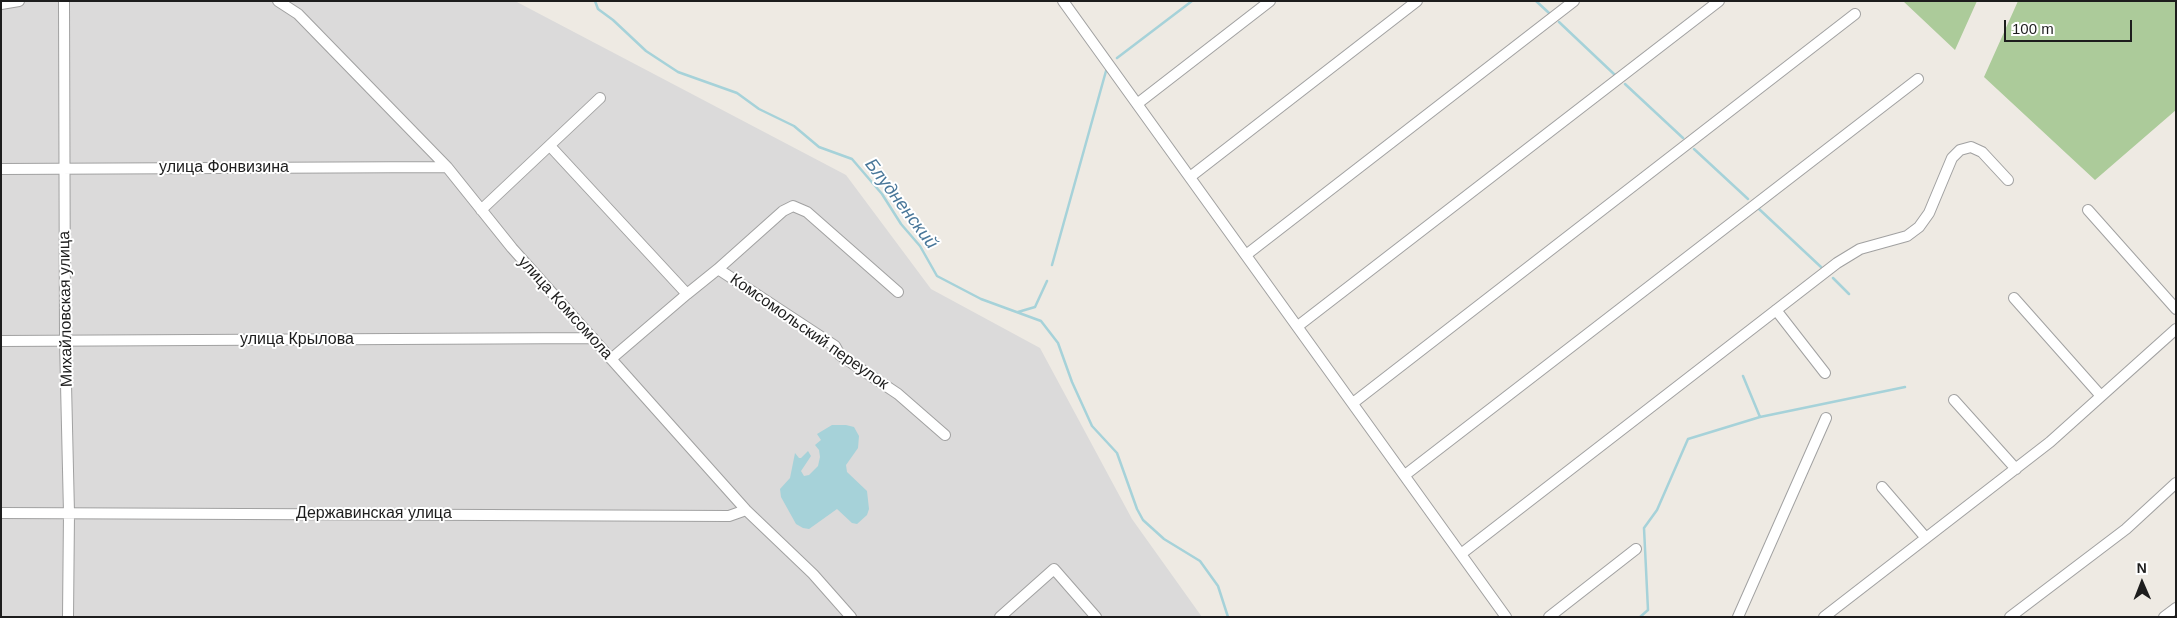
<!DOCTYPE html>
<meta charset="utf-8">
<style>
body{margin:0}
#map{position:relative;width:2177px;height:618px;overflow:hidden;background:#eeeae3;font-family:Arial,sans-serif}
canvas{display:block}
.frame{position:absolute;inset:0;border:2px solid #1d1d1d;pointer-events:none}
.north{position:absolute;left:2117px;top:558px;width:50px;height:50px;-webkit-text-stroke:4px #fff;paint-order:stroke;rotate:359deg;font-size:14px;font-weight:700;line-height:20px;text-align:center;color:#1d1d1d}
.north::after{content:'';display:block;margin:auto;width:18px;height:22px;background:#1d1d1d;clip-path:polygon(50% 0,100% 100%,50% 72%,0 100%)}
.scale{position:absolute;left:2004px;top:20px;width:128px;height:22px;box-sizing:border-box;border:2px solid #1d1d1d;border-top:0;padding-left:6px;font-size:15px;line-height:18px;white-space:nowrap;color:#1d1d1d;-webkit-text-stroke:4px #fff;paint-order:stroke}
</style>
<div id="map">
<canvas width="2177" height="618"></canvas>
<div class="frame"></div>
<div class="north">N</div>
<div class="scale">100 m</div>
</div>
<script>
const context = document.querySelector('canvas').getContext('2d');
context.lineJoin = 'round';
function fill(path, color) {
  context.fillStyle = color;
  context.fill(path, 'evenodd');
}
function toPath(rows) {
  const path = new Path2D();
  for (const r of rows) {
    path.moveTo(r[0], r[1]);
    for (let i = 2; i < r.length; i += 2) path.lineTo(r[i], r[i + 1]);
  }
  return path;
}
function strokePath(path, color, width, dash) {
  context.strokeStyle = color;
  context.lineWidth = width;
  context.lineCap = dash ? 'butt' : 'round';
  context.setLineDash(dash || []);
  context.stroke(path);
}
function label(font, color, halo, rows, align = 'center') {
  context.font = font + ' Arial,sans-serif';
  context.lineWidth = 4;
  context.setLineDash([]);
  context.textBaseline = 'middle';
  context.strokeStyle = halo;
  context.fillStyle = color;
  for (const [text, x, y, turn = 0] of rows) {
    context.save();
    context.translate(x, y);
    context.rotate((+turn || 0) * Math.PI / 180);
    context.textAlign = isNaN(turn) ? turn : align;
    if (halo) context.strokeText(text, 0, 0);
    context.fillText(text, 0, 0);
    context.restore();
  }
}
const residential = toPath([
 [1,1,515,1,846,175,931,289,1040,348,1132,519,1202,617,1,617]
]);
const forest = toPath([
 [1903,1,1977,1,1955,50],
 [2018,1,2176,1,2176,110,2095,180,1984,77]
]);
const water = toPath([
 [832,425,846,425,854,427,859,436,858,448,846,465,847,472,867,491,869,509,867,515,857,524,852,523,837,509,809,529,803,528,796,524,781,497,780,489,790,478,795,453,799,458,801,458,808,451,811,456,801,471,804,476,809,475,818,466,820,457,819,450,815,445,821,440,817,434]
]);
const stream = toPath([
 [595,1,598,9,613,20,646,51,678,72,737,93,759,109,794,126,819,147,852,159,882,194,901,224,920,246,937,276,981,299,1041,321,1058,343,1072,382,1092,426,1117,453,1137,509,1143,520,1164,539,1200,561,1218,586,1228,617],
 [1536,1,1549,13],
 [1559,22,1615,75],
 [1117,58,1192,1],
 [1625,84,1683,138],
 [1694,149,1748,199],
 [1759,209,1821,267],
 [1052,265,1106,71],
 [1833,278,1849,294],
 [1018,312,1035,307,1047,281],
 [1760,417,1905,387],
 [1640,617,1648,610,1644,528,1657,510,1688,439,1760,417,1743,376]
]);
const minor = toPath([
 [64,1,65,341,69,513,68,617],
 [278,1,298,14,447,167,512,248,746,510,813,574,851,617],
 [1063,1,1506,617],
 [1,4,19,1],
 [1137,104,1270,1],
 [550,146,687,294,718,269,835,346,840,355,898,394,945,435],
 [1,169,447,167],
 [1190,177,1417,1],
 [481,210,600,98],
 [2088,210,2176,309],
 [1246,255,1574,1],
 [718,269,783,211,793,206,807,212,898,292],
 [2014,298,2101,396],
 [1776,310,1825,373],
 [1298,326,1719,1],
 [1,341,593,338],
 [611,359,687,294],
 [1954,400,2016,469],
 [1353,403,1855,14],
 [1405,475,1918,79],
 [1882,487,1926,538],
 [1,513,729,516,746,510],
 [1461,554,1837,263,1860,249,1907,236,1919,227,1929,213,1952,158,1960,150,1971,147,1982,152,2008,180],
 [1000,617,1054,569,1096,617],
 [1549,617,1636,549],
 [1738,617,1826,418],
 [1824,617,2050,442,2176,329],
 [2010,617,2126,529,2176,483],
 [2164,617,2176,608]
]);
const streetNames = [
 ["улица Фонвизина",224,168],
 ["улица Комсомола",565,308,48],
 ["Михайловская улица",66,309,-91],
 ["Комсомольский переулок",809,332,35],
 ["улица Крылова",297,340],
 ["Державинская улица",374,514]
];
const waterNames = [
 ["Блудненский",901,204,53]
];
fill(residential, '#dbdada');
fill(forest, '#accb9a');
fill(water, '#a6d2d9');
strokePath(stream, '#a6d2d9', 2.5);
strokePath(minor, '#a1a1a1', 12);
strokePath(minor, '#fff', 10);
label('16px', '#1d1d1d', '#fff', streetNames);
label('italic 18px', '#497799', '#fff', waterNames);
</script>
